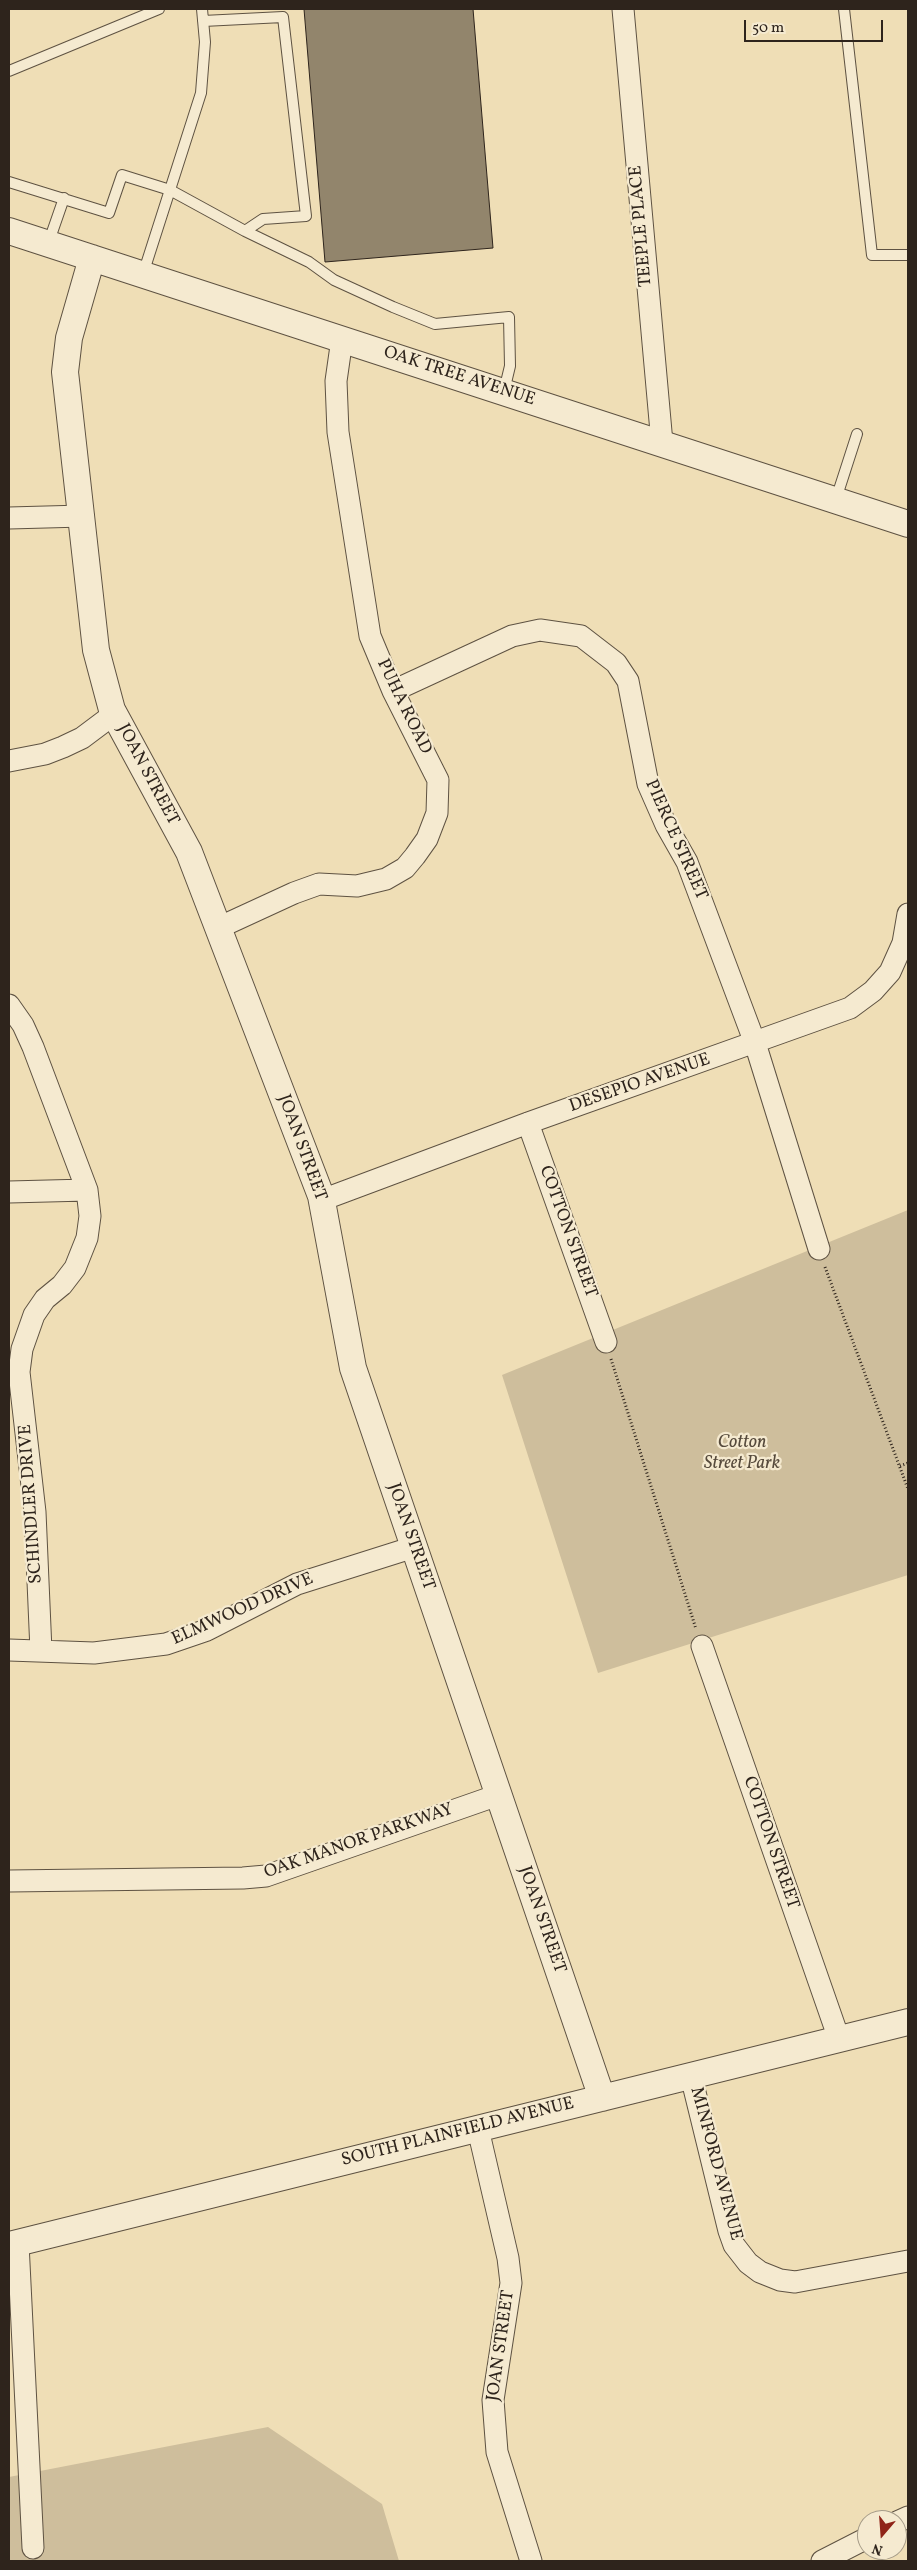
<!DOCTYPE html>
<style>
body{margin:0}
#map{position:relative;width:917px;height:2570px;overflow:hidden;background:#efdeb6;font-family:Vollkorn,serif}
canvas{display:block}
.frame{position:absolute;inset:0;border:10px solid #2e241c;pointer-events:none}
.north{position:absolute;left:857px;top:2510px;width:50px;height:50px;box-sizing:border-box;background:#f5ead0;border:1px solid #a59b88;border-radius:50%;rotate:198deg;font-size:14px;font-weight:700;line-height:20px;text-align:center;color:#2e241c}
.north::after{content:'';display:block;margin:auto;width:18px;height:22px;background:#8f2418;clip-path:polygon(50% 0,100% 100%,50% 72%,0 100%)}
.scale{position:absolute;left:744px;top:20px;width:139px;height:22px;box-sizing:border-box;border:2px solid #2e241c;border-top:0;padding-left:6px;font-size:15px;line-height:18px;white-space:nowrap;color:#2e241c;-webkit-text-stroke:4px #f5ead0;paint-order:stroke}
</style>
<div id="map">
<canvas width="917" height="2570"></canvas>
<div class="frame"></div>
<div class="north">N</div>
<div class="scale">50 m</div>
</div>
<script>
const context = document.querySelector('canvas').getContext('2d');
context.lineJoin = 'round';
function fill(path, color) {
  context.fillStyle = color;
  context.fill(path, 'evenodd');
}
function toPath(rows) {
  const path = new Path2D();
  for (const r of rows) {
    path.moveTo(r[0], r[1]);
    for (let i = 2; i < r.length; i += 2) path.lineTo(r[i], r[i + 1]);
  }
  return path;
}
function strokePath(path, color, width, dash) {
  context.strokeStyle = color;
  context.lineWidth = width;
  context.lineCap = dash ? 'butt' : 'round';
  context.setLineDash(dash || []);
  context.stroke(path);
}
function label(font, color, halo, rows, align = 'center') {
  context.font = font + ' Vollkorn,serif';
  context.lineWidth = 4.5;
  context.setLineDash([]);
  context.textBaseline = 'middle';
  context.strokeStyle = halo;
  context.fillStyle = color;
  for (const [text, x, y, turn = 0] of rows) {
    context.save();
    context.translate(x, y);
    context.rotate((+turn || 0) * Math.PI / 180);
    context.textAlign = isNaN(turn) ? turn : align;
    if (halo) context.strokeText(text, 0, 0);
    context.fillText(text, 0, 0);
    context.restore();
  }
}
const green = toPath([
 [908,1210,908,1575,598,1673,502,1375],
 [268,2427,382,2504,399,2561,9,2561,9,2477]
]);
const building = toPath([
 [304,9,473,9,493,248,325,262,304,9]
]);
const path = toPath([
 [825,1267,908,1489],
 [611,1359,696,1629],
 [900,1466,908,1463]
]);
const service = toPath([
 [844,9,872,255,908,255],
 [203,21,283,17,306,216,263,219,245,231],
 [9,71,159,9],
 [9,182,109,213,122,175,170,190,245,231,309,262,334,280,393,307,435,324,509,317,510,366,504,391],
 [48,244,64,198],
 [143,274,201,93,205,42,202,9],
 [836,499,857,434]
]);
const minor = toPath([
 [623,9,662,443],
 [9,518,83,516],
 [393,691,512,636,540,630,581,636,616,663,628,681,648,784,666,825,687,862,755,1043,819,1249],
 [9,761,45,754,63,747,82,738,114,714],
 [218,928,294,893,319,884,357,886,386,879,405,868,415,856,427,839,437,813,438,780,393,691,370,636,338,432,336,381,342,339],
 [9,1005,23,1025,33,1047,87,1190,90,1216,87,1238,75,1268,62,1285,45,1299,34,1315,22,1349,19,1372,35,1512,41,1651],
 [528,1123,606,1342],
 [9,1192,87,1190],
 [322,1200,528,1123,850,1008,873,991,890,972,903,943,908,914],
 [702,1646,839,2039],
 [9,1650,94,1653,166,1644,207,1630,297,1584,414,1547],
 [9,1881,243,1878,266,1876,498,1795],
 [691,2076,729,2231,734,2245,748,2263,760,2272,780,2280,795,2282,908,2261],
 [478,2129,508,2258,511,2283,493,2400,497,2452,531,2561],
 [18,2243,33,2548],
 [897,2522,908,2517],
 [822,2561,867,2538]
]);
const tertiary = toPath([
 [9,231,908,524],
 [92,258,69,338,65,372,96,650,112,710,189,852,321,1196,353,1368,602,2098],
 [9,2245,908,2022]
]);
const streetNames = [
 ["TEEPLE PLACE",642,226,-95],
 ["OAK TREE AVENUE",459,377,18],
 ["PUHA ROAD",403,707,64],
 ["JOAN STREET",147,775,62],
 ["PIERCE STREET",675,840,66],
 ["DESEPIO AVENUE",640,1084,-19],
 ["JOAN STREET",301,1148,70],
 ["COTTON STREET",567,1232,70],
 ["SCHINDLER DRIVE",32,1504,-94],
 ["JOAN STREET",410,1537,71],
 ["ELMWOOD DRIVE",243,1610,-24],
 ["OAK MANOR PARKWAY",359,1842,-19],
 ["COTTON STREET",770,1843,71],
 ["JOAN STREET",541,1920,71],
 ["SOUTH PLAINFIELD AVENUE",458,2133,-14],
 ["MINFORD AVENUE",715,2164,75],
 ["JOAN STREET",502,2346,-82]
];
const parkNames = [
 ["Cotton",742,1444],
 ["Street Park",742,1465]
];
fill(green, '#cebe9c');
fill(building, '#92856c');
strokePath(building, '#2e241c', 1);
strokePath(service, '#5e5242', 12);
strokePath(minor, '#5e5242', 23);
strokePath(tertiary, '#5e5242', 28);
strokePath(path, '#2e241c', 3, [1, 2.5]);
strokePath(service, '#f5ead0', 10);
strokePath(minor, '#f5ead0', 21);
strokePath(tertiary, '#f5ead0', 26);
label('18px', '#2e241c', '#f5ead0', streetNames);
label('italic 18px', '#564a3c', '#f5ead0', parkNames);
</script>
